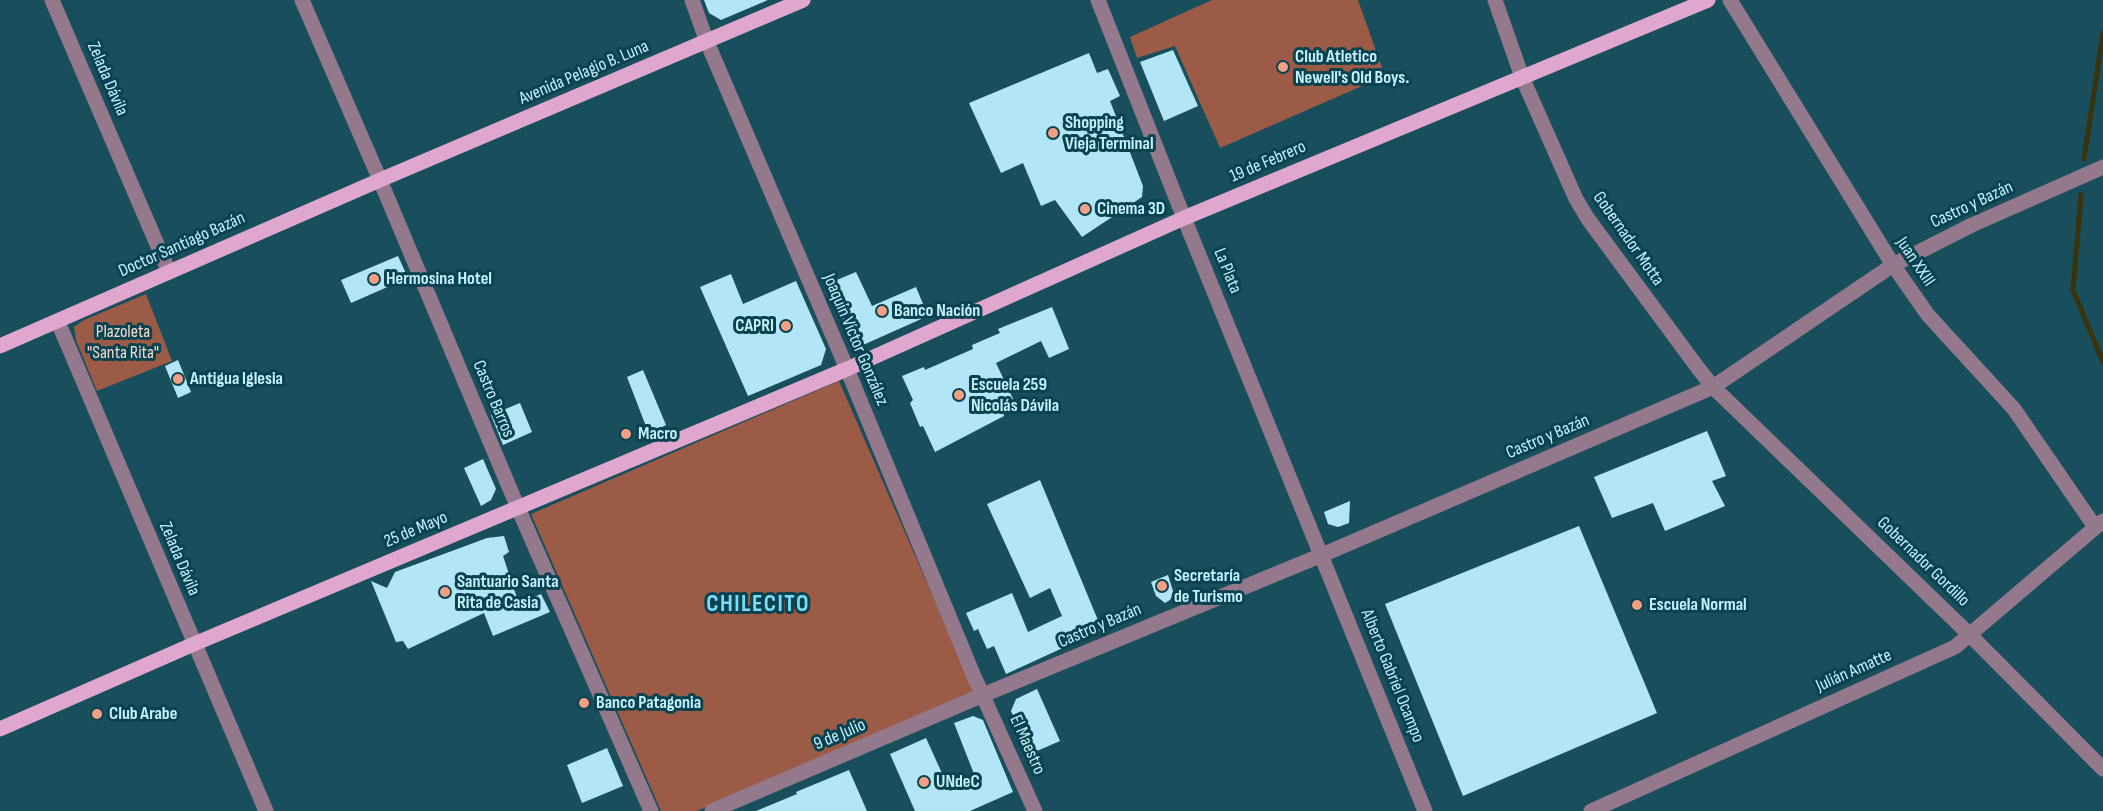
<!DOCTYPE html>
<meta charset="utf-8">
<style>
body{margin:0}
canvas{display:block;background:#194e5c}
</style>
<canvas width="2103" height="811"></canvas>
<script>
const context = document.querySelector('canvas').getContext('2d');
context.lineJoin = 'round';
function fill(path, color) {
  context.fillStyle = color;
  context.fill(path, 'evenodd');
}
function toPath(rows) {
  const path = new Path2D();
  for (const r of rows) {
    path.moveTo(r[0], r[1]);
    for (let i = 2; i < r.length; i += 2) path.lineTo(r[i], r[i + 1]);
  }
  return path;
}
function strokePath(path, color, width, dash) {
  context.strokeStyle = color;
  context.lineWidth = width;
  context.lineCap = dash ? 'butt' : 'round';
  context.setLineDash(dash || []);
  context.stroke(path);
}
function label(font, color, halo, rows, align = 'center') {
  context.font = font + ' "Sofia Sans Condensed",sans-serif';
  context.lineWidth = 6;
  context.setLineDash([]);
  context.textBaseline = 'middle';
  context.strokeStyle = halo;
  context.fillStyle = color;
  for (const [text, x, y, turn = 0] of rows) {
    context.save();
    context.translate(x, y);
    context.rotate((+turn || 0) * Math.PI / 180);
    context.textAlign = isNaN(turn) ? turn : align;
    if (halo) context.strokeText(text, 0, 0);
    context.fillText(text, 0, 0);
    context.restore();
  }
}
const green = toPath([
 [1212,0,1358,0,1385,76,1220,148,1175,46,1137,58,1130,37],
 [146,294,172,361,97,391,76,340,74,327,84,320],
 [839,381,974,691,697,811,661,811,531,514]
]);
const stream = toPath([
 [2084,159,2103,33],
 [2081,195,2073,290,2103,362]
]);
const building = toPath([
 [704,0,768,0,721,20,709,13],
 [1173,50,1198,106,1164,121,1140,62],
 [1089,53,1097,73,1108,69,1120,96,1110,101,1143,186,1142,197,1082,237,1055,200,1041,206,1023,163,1001,173,969,103],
 [398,256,408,278,351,303,341,280],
 [856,272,872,306,916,287,928,316,863,345,852,341,827,284],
 [731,274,743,304,796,281,826,349,821,365,748,396,700,287],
 [1052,307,1069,349,1049,358,1041,341,996,363,1014,401,1002,407,1004,416,935,452,923,426,920,427,910,403,913,400,902,376,924,367,925,370,973,349,972,345,1000,333,998,329],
 [178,360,191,392,178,398,165,366],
 [643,370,666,425,649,434,627,377],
 [520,403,532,432,503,445,491,415],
 [1707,431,1726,476,1712,481,1725,506,1665,531,1653,503,1612,518,1594,477],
 [483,459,496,489,491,500,481,506,464,468],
 [1040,480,1102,630,1006,674,994,646,987,649,978,629,974,631,966,613,1012,593,1028,632,1062,616,1050,588,1030,598,987,504],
 [1350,501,1349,523,1338,527,1328,524,1324,512],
 [1579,526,1657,713,1463,796,1385,604],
 [504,536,509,552,503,556,519,604,541,594,550,612,493,636,484,613,408,649,403,641,396,642,371,581,387,588,395,572,487,538],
 [1168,575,1173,591,1172,596,1170,600,1165,603,1156,596,1151,582],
 [1037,689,1060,741,1030,754,1011,711,1016,699],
 [973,716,983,720,1013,792,970,811,915,811,890,754,926,738,950,791,976,779,954,723],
 [607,748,623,786,582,803,567,765],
 [849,770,867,811,756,811,797,794,796,792]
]);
const minor = toPath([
 [52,0,169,272],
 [302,0,380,180,518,508,651,811],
 [692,0,707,42,847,369,973,674,1035,811],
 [1098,0,1184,218,1425,811],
 [1495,0,1522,77,1576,199,1588,219,1698,368,1713,387,1970,635,2103,769],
 [1730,0,1893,265,1928,315,2014,409,2095,527],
 [58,322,266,811],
 [712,811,983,695,1322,555,1713,387,1893,265,1972,225,2103,167],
 [1591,811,1955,647,2103,521]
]);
const major = toPath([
 [0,346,380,180,803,0],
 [0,729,194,644,847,369,1184,218,1708,0]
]);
const markers = [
 [1283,67,6,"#f39f84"],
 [1053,133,6,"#f39f84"],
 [1085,209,6,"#f39f84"],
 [374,279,6,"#f39f84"],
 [882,311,6,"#f39f84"],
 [786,326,6,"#f39f84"],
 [178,379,6,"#f39f84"],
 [959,395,6,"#f39f84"],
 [626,434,6,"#f39f84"],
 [1162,586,6,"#f39f84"],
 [445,592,6,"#f39f84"],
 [1637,605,6,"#f39f84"],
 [584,703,6,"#f39f84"],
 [97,714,6,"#f39f84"],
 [924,782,6,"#f39f84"]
];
const poiNames = [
 ["Club Atletico",1295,57],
 ["Newell's Old Boys.",1295,78],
 ["Shopping",1065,123],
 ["Vieja Terminal",1065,144],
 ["Cinema 3D",1097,209],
 ["Hermosina Hotel",386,279],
 ["Banco Nación",894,311],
 ["CAPRI",774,326,"right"],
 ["Antigua Iglesia",190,379],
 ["Escuela 259",971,385],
 ["Nicolás Dávila",971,406],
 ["Macro",638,434],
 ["Secretaría",1174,576],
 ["de Turismo",1174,597],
 ["Santuario Santa",457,582],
 ["Rita de Casia",457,603],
 ["Escuela Normal",1649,605],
 ["Banco Patagonia",596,703],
 ["Club Arabe",109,714],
 ["UNdeC",936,782]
];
const streetNames = [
 ["Avenida Pelagio B. Luna",584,73,-23],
 ["Zelada Dávila",107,79,67],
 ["19 de Febrero",1268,162,-23],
 ["Castro y Bazán",1972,205,-25],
 ["Gobernador Motta",1628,239,55],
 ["Doctor Santiago Bazán",182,245,-24],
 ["Juan XXIII",1915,262,56],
 ["La Plata",1227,271,68],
 ["Joaquín Víctor González",855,340,67],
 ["Castro Barros",493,399,67],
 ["Castro y Bazán",1548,437,-23],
 ["25 de Mayo",416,530,-23],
 ["Zelada Dávila",179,559,67],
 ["Gobernador Gordillo",1923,562,44],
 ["Castro y Bazán",1100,626,-23],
 ["Julián Amatte",1854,671,-24],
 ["Alberto Gabriel Ocampo",1392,676,68],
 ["9 de Julio",840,735,-23],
 ["El Maestro",1027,745,66]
];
const parkNames = [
 ["Plazoleta",123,332],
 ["\"Santa Rita\"",123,353]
];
const districtNames = [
 ["CHILECITO",758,605]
];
fill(green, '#9b5b46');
strokePath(stream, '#3a330b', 5);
fill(building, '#b2e6f6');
strokePath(minor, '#94788b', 15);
strokePath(major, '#e0a7ce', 15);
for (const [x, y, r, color] of markers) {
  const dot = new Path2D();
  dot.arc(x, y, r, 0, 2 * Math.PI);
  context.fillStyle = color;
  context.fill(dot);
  strokePath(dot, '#0a4350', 2);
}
label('bold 18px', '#c4f0fe', '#0a4350', poiNames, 'left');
label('18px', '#c4f0fe', '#0a4350', streetNames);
label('18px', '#f5d8ce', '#0a4350', parkNames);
context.letterSpacing = '1.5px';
label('bold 24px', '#7bdcf8', '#0a4350', districtNames);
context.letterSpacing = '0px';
</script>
